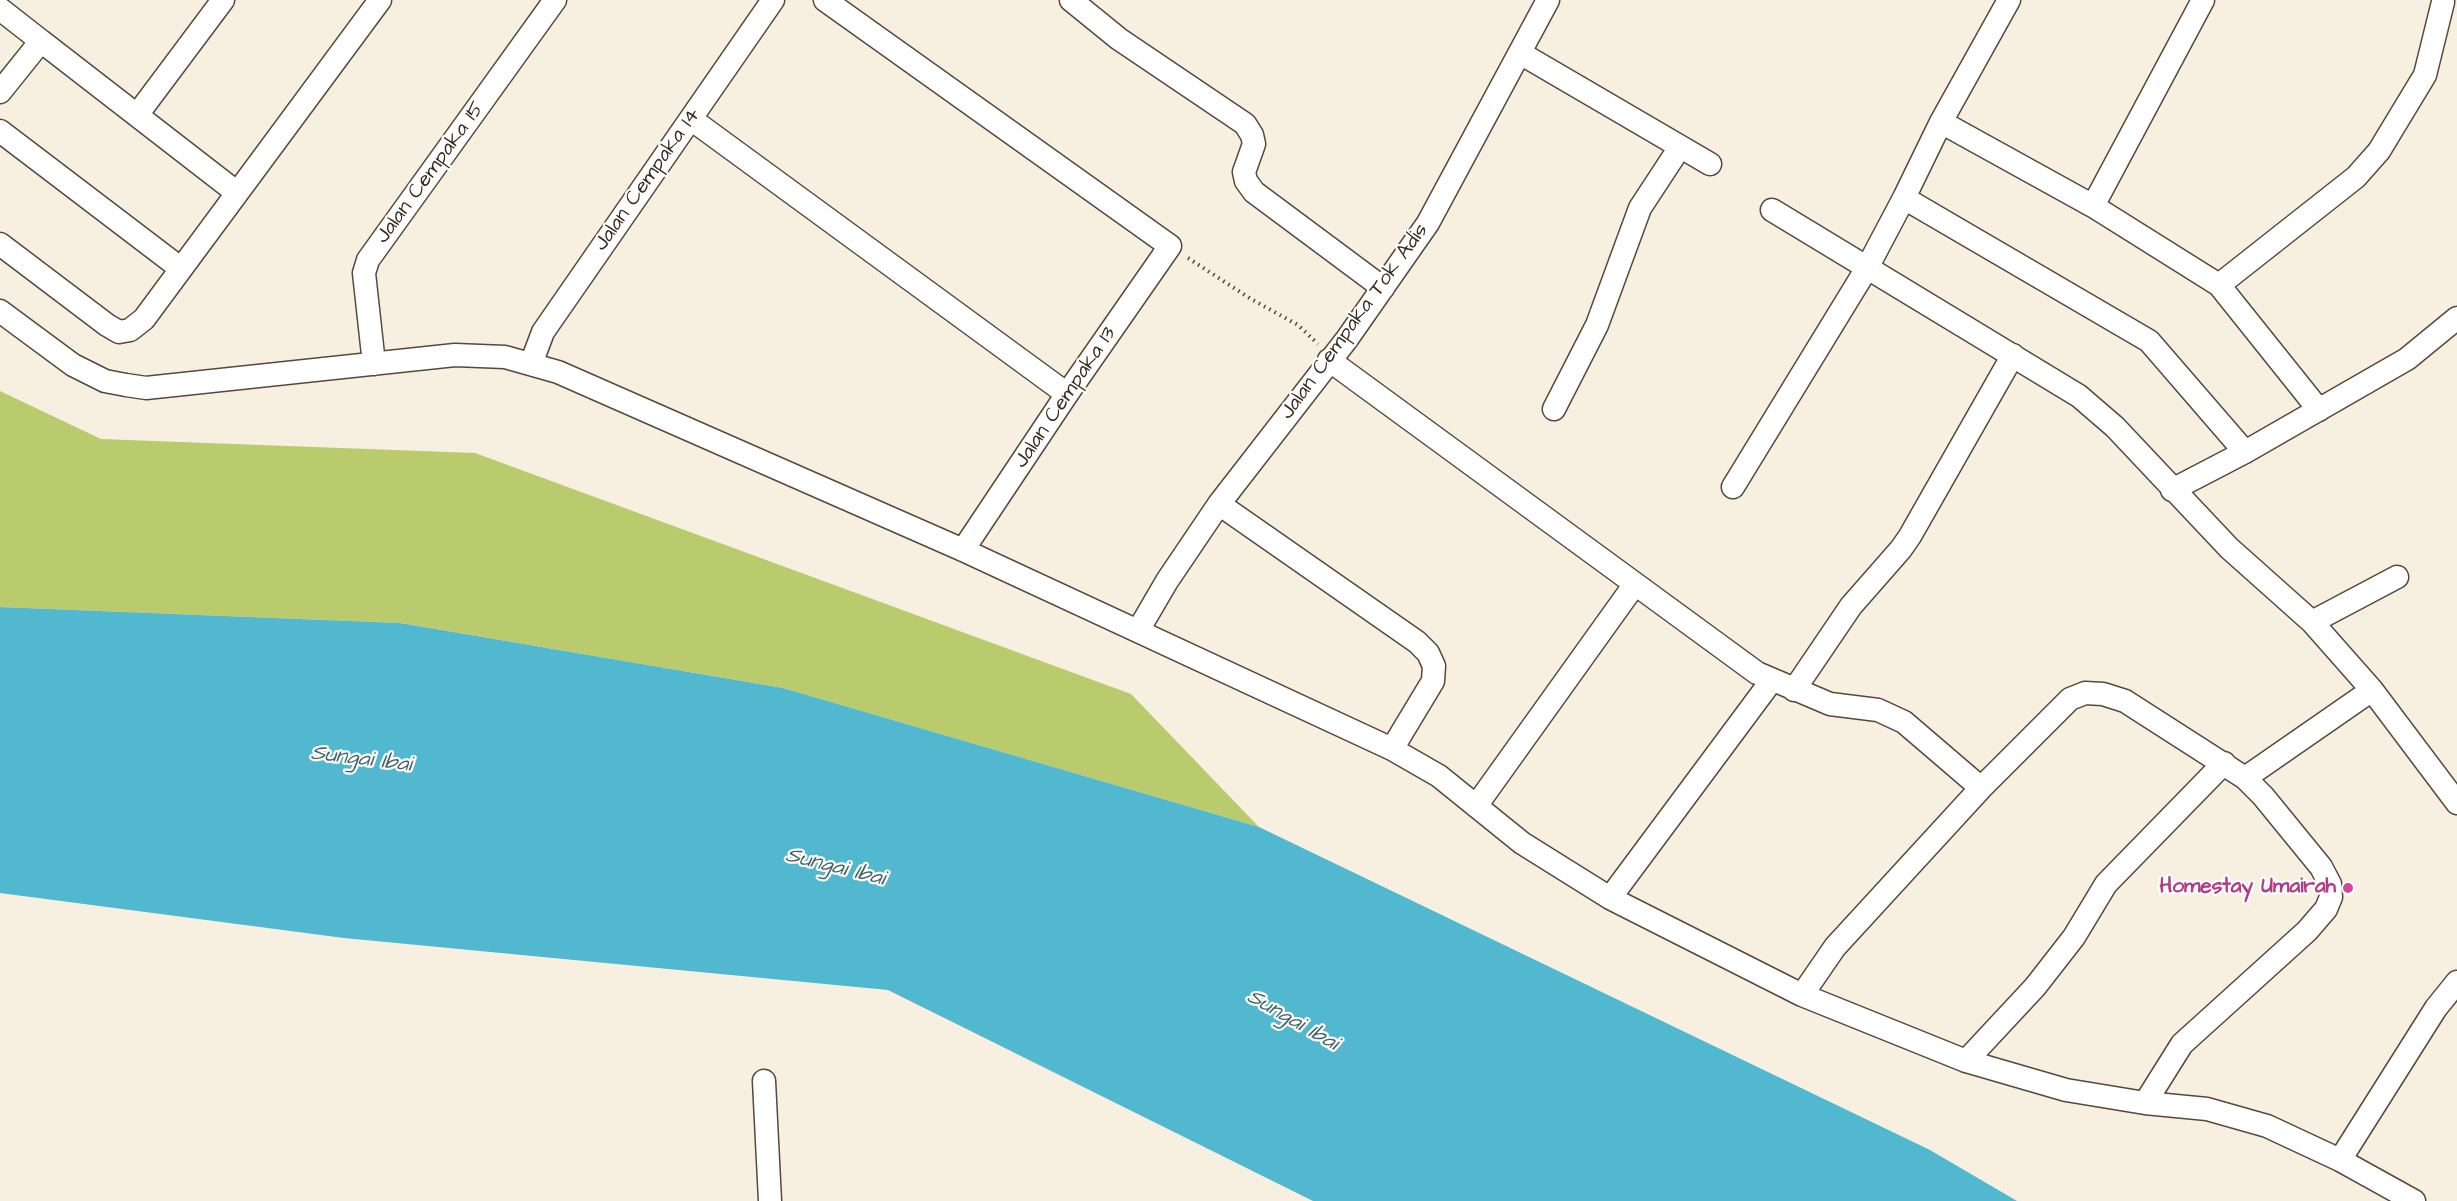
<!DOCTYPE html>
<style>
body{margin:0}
canvas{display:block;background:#f7f0e1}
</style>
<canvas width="2457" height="1201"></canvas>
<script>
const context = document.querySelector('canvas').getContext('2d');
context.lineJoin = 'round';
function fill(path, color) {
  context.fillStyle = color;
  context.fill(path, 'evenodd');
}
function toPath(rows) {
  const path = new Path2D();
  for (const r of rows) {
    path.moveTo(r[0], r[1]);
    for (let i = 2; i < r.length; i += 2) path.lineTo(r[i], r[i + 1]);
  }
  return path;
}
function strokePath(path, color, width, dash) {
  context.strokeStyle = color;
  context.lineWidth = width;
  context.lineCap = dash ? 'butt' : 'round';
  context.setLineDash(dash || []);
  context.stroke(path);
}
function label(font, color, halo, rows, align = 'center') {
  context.font = font + ' "Architects Daughter",sans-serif';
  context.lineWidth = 4.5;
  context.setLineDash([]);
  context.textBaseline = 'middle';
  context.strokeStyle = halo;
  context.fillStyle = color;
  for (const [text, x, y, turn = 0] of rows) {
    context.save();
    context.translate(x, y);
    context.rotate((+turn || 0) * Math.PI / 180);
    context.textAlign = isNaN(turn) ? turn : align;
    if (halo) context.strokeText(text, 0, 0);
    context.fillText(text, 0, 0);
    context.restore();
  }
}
const green = toPath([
 [0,391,101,439,475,453,1131,694,1259,827,783,688,400,623,0,607]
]);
const water = toPath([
 [0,607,400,623,783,688,1259,827,1930,1150,2017,1201,1313,1201,888,990,344,938,0,893]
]);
const path = toPath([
 [1188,258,1251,299,1298,325,1318,344]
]);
const minor = toPath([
 [825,0,1170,246,1067,394,963,550],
 [1071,0,1119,39,1245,124,1252,135,1254,144,1244,172,1246,181,1254,192,1383,288],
 [0,9,41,41],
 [1520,53,1710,164],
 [0,92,41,41,236,192],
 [137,115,223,0],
 [691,119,1067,394],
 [1941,122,2093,206,2219,285,2319,410],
 [0,131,180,268],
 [1904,198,2149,341,2245,452],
 [2093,206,2203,0],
 [1772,210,2079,396,2115,427,2229,548,2312,622,2372,690,2457,803],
 [0,244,107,325,119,332,130,330,144,319,380,0],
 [2219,285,2356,177,2379,151,2425,75,2443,2],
 [0,311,73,365,105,381,126,385,146,388,455,355,505,357,558,372,963,550,1392,749,1439,776,1522,843,1610,898,1802,995,1966,1061,2066,1090,2145,1103,2207,1109,2267,1126,2340,1160,2414,1201],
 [1329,360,1757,673,1830,704,1878,710,1904,722,1981,788],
 [374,364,364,273,368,260,555,0],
 [531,364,543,332,773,0],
 [1554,409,1597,325,1640,208,1680,147],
 [1733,487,1867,268,1904,198,1941,122,2009,0],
 [2172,490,2245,452,2407,359,2457,318],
 [1219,504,1417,642,1428,653,1434,666,1433,681,1392,749],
 [2312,622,2397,577],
 [1139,629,1167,581,1219,504,1347,339,1428,223,1548,0],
 [1794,690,1851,606,1901,549,1910,536,2013,355],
 [2245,778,2372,690],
 [1476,806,1635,584],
 [1610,898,1772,680],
 [1802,995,1835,947,1981,788,2070,699,2085,693,2103,694,2125,701,2245,778,2263,796,2321,867,2330,884,2331,897,2326,909,2307,931,2182,1044,2145,1103],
 [1966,1061,2035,987,2074,937,2106,884,2224,763],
 [764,1081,770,1201],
 [2340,1160,2436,1008,2457,982]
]);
const markers = [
 [2348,888,6,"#d1479c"]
];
const streetNames = [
 ["Jalan Cempaka 15",431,173,-54],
 ["Jalan Cempaka 14",648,180,-55],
 ["Jalan Cempaka Tok Adis",1355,322,-54],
 ["Jalan Cempaka 13",1066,398,-56]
];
const hotelNames = [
 ["Homestay Umairah",2336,888]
];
const waterNames = [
 ["Sungai Ibai",361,760,7],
 ["Sungai Ibai",835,868,14],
 ["Sungai Ibai",1292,1021,30]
];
fill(green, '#bacb6e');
fill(water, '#51b8cf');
strokePath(minor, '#57483b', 25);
strokePath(path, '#57483b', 4, [1.5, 4.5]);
strokePath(minor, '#fff', 22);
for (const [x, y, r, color] of markers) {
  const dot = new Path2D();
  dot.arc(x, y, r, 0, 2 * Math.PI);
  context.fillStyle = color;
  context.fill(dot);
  strokePath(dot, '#fff', 2);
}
label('21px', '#3b2a1e', '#fff', streetNames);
label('bold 21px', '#b23c85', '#fff', hotelNames, 'right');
label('italic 22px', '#446365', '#fff', waterNames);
</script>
